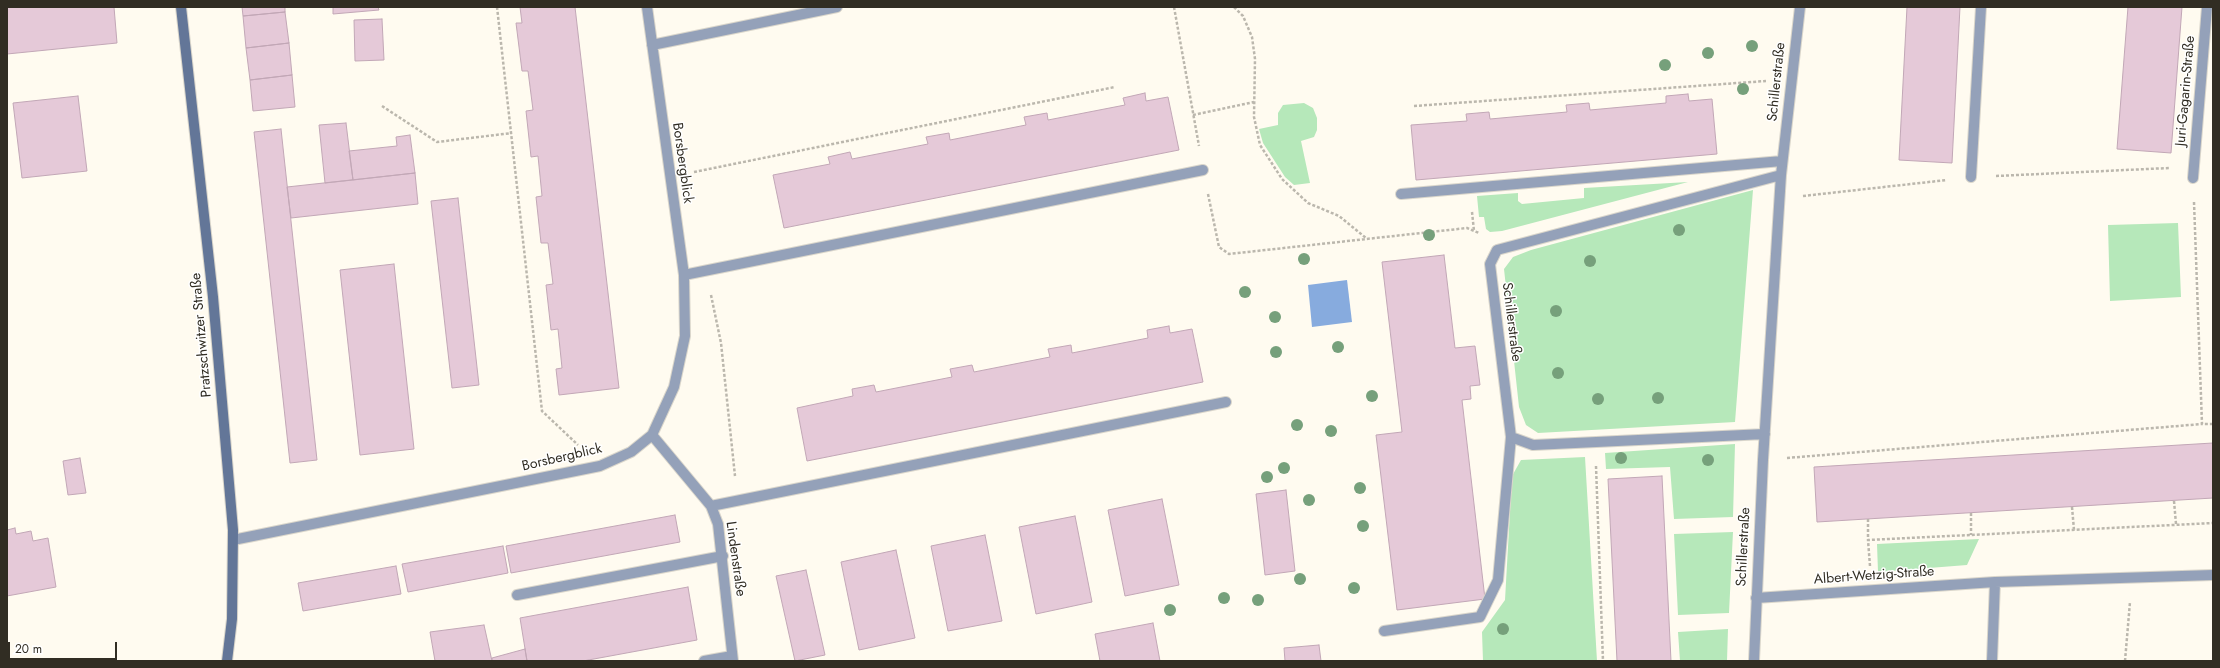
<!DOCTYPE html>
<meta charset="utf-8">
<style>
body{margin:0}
#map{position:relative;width:2220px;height:668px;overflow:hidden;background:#fffbf0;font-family:Jost,sans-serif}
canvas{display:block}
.frame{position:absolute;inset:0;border:8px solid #312d23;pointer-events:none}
.scale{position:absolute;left:8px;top:642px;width:109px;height:18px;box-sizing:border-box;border:2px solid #312d23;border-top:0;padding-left:5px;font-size:12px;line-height:14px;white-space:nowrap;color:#312d23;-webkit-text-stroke:3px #fff;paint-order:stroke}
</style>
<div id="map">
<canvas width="2220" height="668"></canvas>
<div class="frame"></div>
<div class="scale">20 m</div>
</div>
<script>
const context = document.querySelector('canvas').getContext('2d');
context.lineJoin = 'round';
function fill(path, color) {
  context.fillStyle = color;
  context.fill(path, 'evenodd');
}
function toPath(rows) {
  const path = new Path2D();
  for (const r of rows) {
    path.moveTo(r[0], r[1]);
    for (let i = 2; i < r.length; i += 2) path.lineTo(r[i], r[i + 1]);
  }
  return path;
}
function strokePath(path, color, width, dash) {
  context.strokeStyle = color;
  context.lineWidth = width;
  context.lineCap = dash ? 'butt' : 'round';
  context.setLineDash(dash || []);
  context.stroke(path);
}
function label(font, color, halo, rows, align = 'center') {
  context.font = font + ' Jost,sans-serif';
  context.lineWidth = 3;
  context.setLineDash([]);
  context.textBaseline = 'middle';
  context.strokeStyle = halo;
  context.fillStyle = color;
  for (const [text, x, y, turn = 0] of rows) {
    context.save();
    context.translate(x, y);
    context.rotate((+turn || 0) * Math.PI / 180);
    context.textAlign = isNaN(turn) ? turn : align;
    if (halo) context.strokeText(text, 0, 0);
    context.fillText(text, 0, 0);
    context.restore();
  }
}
const green = toPath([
 [1304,103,1313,108,1317,118,1317,130,1314,137,1301,141,1310,183,1294,185,1285,177,1263,143,1259,129,1278,125,1278,113,1283,105],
 [1688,182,1502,231,1490,232,1486,229,1484,217,1479,217,1477,196,1518,193,1518,201,1522,204,1584,198,1584,188],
 [1753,190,1735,422,1538,433,1526,425,1519,407,1504,269,1513,257,1531,250],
 [2178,223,2181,297,2110,301,2108,225],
 [1735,444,1733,517,1674,519,1670,467,1606,469,1605,453],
 [1585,457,1597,661,1483,661,1482,632,1505,600,1512,476,1521,460],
 [1733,532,1729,613,1678,615,1674,534],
 [1979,539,1967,565,1878,572,1877,544],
 [1728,629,1727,661,1680,661,1678,632]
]);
const water = toPath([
 [1347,280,1352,322,1312,327,1308,285]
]);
const building = toPath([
 [7,7,114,7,117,43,7,54,7,7],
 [242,7,285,7,285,12,243,16,242,7],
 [333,7,378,7,379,10,333,14,333,7],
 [520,7,575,7,619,388,559,395,556,369,562,368,558,329,551,330,546,285,553,284,548,243,541,243,536,197,542,196,538,156,531,157,526,111,533,110,528,71,522,71,516,23,522,23,520,7],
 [1907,7,1960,7,1952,163,1899,160,1907,7],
 [2128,7,2182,7,2171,153,2117,149,2128,7],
 [285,12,289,43,246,48,243,16,285,12],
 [382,19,384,60,355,61,354,20,382,19],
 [289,43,292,75,250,80,246,48,289,43],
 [292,75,295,107,253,111,250,80,292,75],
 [1145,93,1146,101,1168,97,1179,150,784,228,773,175,830,164,828,157,850,152,852,159,928,144,926,137,949,133,950,140,1026,125,1024,117,1047,113,1048,120,1125,105,1123,98,1145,93],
 [1688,94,1689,101,1712,99,1717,154,1416,180,1411,125,1467,121,1466,114,1489,112,1490,119,1567,112,1566,105,1589,103,1590,110,1666,103,1666,96,1688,94],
 [78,96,87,171,22,178,13,103,78,96],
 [346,123,353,180,325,183,319,125,346,123],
 [281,129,317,460,290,463,254,132,281,129],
 [410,135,415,173,353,180,349,151,397,146,396,137,410,135],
 [415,173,418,204,291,218,287,187,415,173],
 [458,198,479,385,452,388,431,201,458,198],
 [1444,255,1455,348,1475,346,1480,385,1470,386,1471,399,1462,400,1485,599,1397,610,1376,435,1402,432,1382,262,1444,255],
 [394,264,414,449,360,455,340,270,394,264],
 [1169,326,1170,333,1192,329,1203,382,807,461,797,408,853,396,852,389,874,385,876,392,952,377,950,369,972,365,974,372,1050,357,1048,349,1071,345,1072,353,1148,338,1147,330,1169,326],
 [2213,443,2213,498,1817,522,1814,467,2213,443],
 [80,458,86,493,68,495,63,461,80,458],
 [1662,476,1671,661,1617,661,1608,479,1662,476],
 [1286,490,1295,571,1265,575,1256,494,1286,490],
 [1162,499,1179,585,1125,596,1108,510,1162,499],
 [675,515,680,542,511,573,506,546,675,515],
 [1075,516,1092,602,1036,614,1019,527,1075,516],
 [15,528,16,534,31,531,33,541,48,538,56,587,7,596,7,530,15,528],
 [985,535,1002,621,948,631,931,546,985,535],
 [503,546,508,573,408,592,402,564,503,546],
 [896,550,915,638,859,650,841,562,896,550],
 [396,566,401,594,303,611,298,583,396,566],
 [806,570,825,655,795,661,776,576,806,570],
 [688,587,697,640,583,661,527,661,520,618,688,587],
 [1153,623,1160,661,1100,661,1095,634,1153,623],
 [484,625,492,661,435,661,430,632,484,625],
 [1319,645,1321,661,1285,661,1284,648,1319,645],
 [525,649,527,661,492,661,492,658,525,649]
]);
const path = toPath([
 [497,7,542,411,578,445],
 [1174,7,1199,146],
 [1234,7,1243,16,1252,37,1255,59,1254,117,1260,145,1282,179,1308,203,1339,216,1366,238],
 [382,106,437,142,512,133],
 [1414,106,1766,81],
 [1193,115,1254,102],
 [694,172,1115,87],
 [1996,176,2169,168],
 [1208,194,1219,247,1229,254,1467,228,1479,233],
 [1803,196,1947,180],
 [2194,202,2202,424,2213,424],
 [1472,212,1474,231],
 [711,295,721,343,735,476],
 [1787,458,2202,424],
 [1596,466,1603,661],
 [2174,501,2176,524],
 [2072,507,2074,530],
 [1971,513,1971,535],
 [1868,519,1868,540],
 [1870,566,1868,540,2213,523],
 [2125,661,2130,602]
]);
const lane = toPath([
 [517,595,723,556],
 [1384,631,1480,617,1498,580,1511,437],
 [704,661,732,656]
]);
const street = toPath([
 [652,45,837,7],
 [1971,177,1981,7],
 [2193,178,2207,7],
 [1401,194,1782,161],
 [684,275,1203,170],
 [1765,434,1533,445,1511,437,1490,264,1497,250,1781,175],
 [652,435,711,506,718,524,733,661],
 [711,506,1226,402],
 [233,540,600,466,631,452,652,435,674,387,685,336,684,275,647,7],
 [1756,598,1995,582,2213,575],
 [1754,661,1763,460,1781,175,1800,7],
 [1992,661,1995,582]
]);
const secondary = toPath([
 [181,7,213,297,233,530,232,619,227,661]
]);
const trees = [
 [1752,46],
 [1708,53],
 [1665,65],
 [1743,89],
 [1679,230],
 [1429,235],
 [1304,259],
 [1590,261],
 [1245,292],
 [1556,311],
 [1275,317],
 [1338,347],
 [1276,352],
 [1558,373],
 [1372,396],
 [1658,398],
 [1598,399],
 [1297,425],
 [1331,431],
 [1621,458],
 [1708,460],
 [1284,468],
 [1267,477],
 [1360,488],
 [1309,500],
 [1363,526],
 [1300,579],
 [1354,588],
 [1224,598],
 [1258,600],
 [1170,610],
 [1503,629]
];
const streetNames = [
 ["Schillerstraße",1777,82,-84],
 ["Juri-Gagarin-Straße",2186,91,-85],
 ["Borsbergblick",682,163,82],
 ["Schillerstraße",1511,322,83],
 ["Pratzschwitzer Straße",202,335,-95],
 ["Borsbergblick",562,458,-13],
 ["Schillerstraße",1744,547,-87],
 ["Lindenstraße",735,559,82],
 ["Albert-Wetzig-Straße",1874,576,-4]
];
fill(green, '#b6e8ba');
fill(water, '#87abde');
fill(building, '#e5c9d8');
strokePath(building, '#c2a7b6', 1);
strokePath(lane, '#dad6cb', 12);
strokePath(street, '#dad6cb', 12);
strokePath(secondary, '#dad6cb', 12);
strokePath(path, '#bbb7ad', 2.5, [3, 2]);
strokePath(lane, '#94a1b9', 10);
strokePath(street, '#94a1b9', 10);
strokePath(secondary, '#637698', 10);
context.fillStyle = '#76a07b';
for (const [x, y] of trees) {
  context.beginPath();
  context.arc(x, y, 6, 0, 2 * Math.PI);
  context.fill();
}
label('14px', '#312d23', '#fff', streetNames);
</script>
